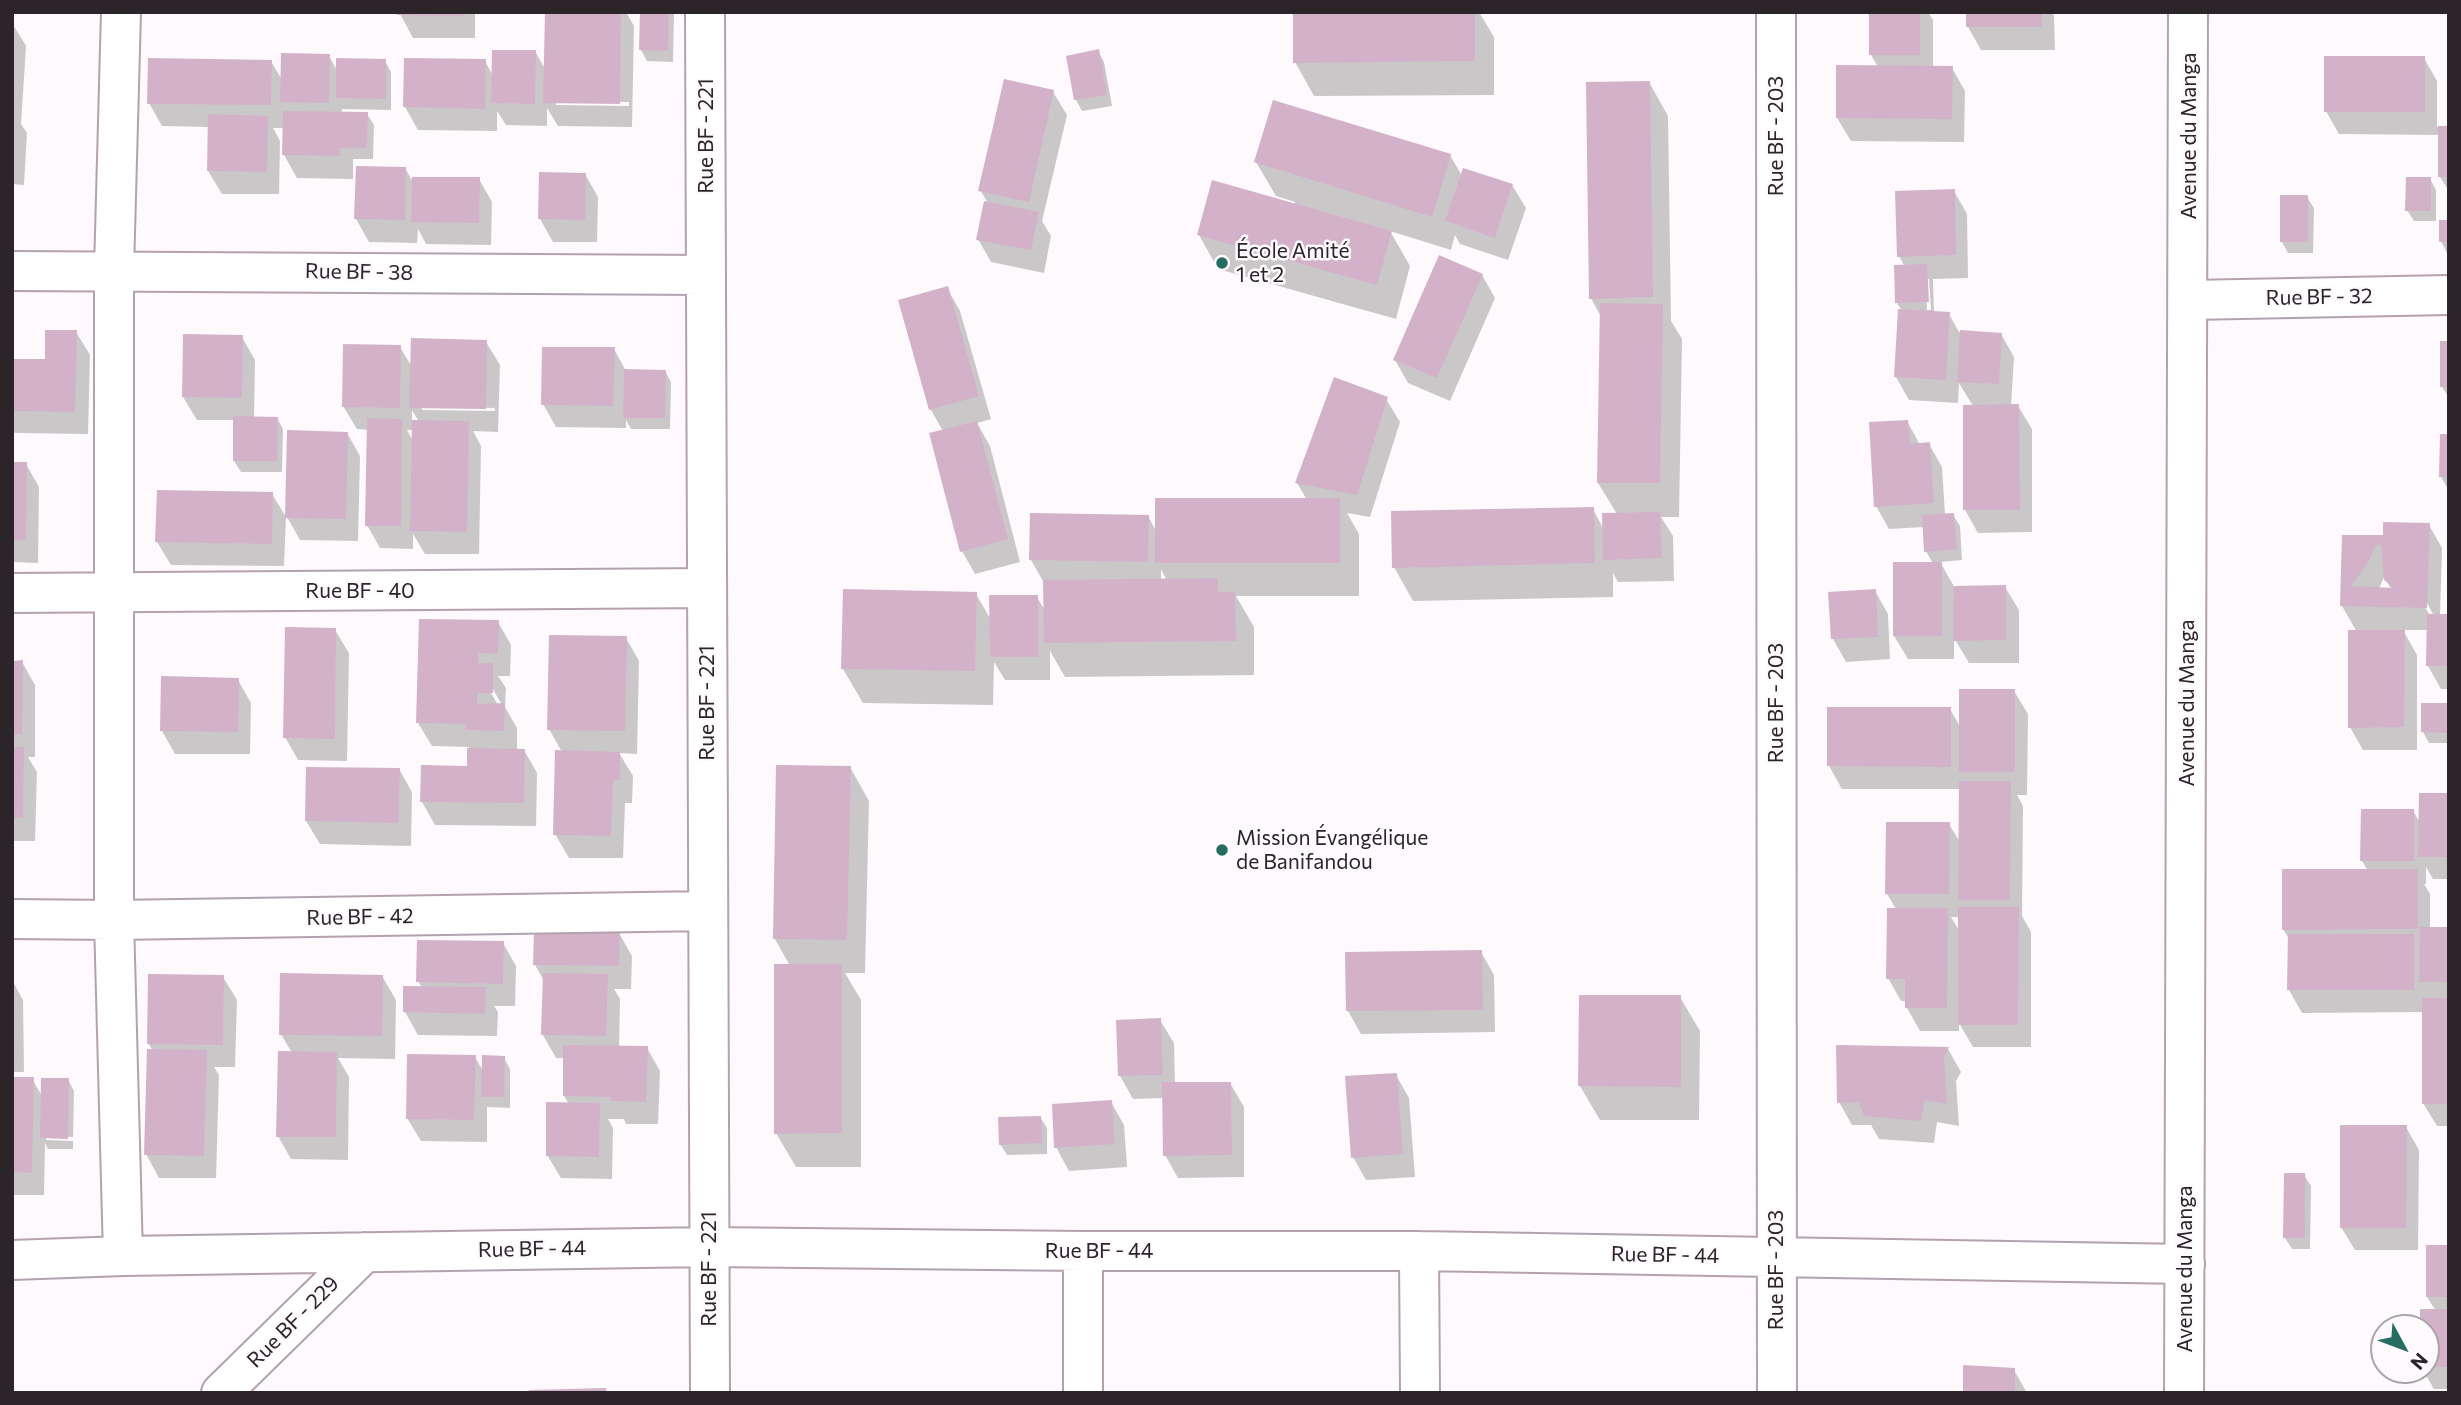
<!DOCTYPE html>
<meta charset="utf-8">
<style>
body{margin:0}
#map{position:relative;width:2461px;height:1405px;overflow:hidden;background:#fdf9fc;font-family:Commissioner,sans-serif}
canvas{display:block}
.frame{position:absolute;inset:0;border:14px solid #2b2429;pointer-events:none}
.north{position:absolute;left:2370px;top:1314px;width:70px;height:70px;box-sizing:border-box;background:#fdf9fc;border:2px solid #a9a4a8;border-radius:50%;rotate:131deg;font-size:19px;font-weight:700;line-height:28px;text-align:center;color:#2b2429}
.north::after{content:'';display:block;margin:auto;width:24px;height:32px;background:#256c62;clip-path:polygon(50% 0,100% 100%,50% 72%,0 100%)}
</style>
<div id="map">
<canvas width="2461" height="1405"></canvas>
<div class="frame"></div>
<div class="north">N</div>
</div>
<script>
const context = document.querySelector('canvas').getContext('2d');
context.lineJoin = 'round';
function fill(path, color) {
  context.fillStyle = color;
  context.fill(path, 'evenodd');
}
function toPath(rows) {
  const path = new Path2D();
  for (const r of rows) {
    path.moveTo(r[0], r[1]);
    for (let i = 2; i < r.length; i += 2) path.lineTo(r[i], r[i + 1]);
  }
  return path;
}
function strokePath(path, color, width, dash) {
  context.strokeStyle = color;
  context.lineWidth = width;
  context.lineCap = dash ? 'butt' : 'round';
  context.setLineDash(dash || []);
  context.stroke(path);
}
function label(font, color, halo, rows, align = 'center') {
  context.font = font + ' Commissioner,sans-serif';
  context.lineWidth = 5;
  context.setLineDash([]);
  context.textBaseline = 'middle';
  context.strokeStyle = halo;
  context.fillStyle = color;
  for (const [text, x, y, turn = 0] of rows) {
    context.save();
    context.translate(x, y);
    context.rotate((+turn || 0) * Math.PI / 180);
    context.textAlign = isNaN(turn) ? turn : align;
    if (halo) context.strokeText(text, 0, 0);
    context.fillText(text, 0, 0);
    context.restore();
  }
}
const shadow = toPath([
 [399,12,475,12,475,38,413,38],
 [546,12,626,12,634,26,632,127,558,126,547,108,547,126,506,125,497,111,497,131,418,130,405,107,485,61,493,76,535,51,545,69],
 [556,102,629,102,629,106,556,105],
 [642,12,674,12,673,62,647,61,641,50],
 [1295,12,1479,12,1494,37,1494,95,1314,96,1295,62],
 [1871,12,1928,12,1933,20,1933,67,1952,68,1965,91,1964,142,1851,141,1837,118,1878,67,1871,55],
 [1968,12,2052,12,2054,16,2055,50,1981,50,1968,27],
 [12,23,26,46,21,124,27,133,24,185,12,184],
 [1098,51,1104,62,1112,106,1082,111,1076,100,1068,57],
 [329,56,338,72,385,61,391,72,391,110,342,109,341,114,367,114,374,125,373,159,353,159,353,179,297,178,284,155,285,128,273,128,280,141,279,194,222,194,208,171,209,127,162,126,149,103,271,61,282,80],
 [2424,58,2437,81,2437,127,2449,127,2449,191,2440,177,2440,135,2339,134,2326,111],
 [1649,82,1668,116,1671,321,1682,339,1679,517,1661,517,1673,536,1674,581,1618,582,1613,573,1613,597,1413,601,1394,567,1593,509,1604,530,1617,514,1598,483,1601,317,1591,298],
 [1053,92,1067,115,1042,221,1051,236,1044,273,991,262,978,239,988,203,980,190],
 [1450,155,1462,176,1512,185,1526,208,1508,260,1460,244,1455,235,1451,250,1390,231,1410,266,1396,319,1218,269,1199,235,1294,205,1295,202,1276,196,1256,162],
 [405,168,414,184,479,179,492,202,491,245,426,244,418,229,417,243,369,242,356,219],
 [585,174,598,197,597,242,553,242,540,219],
 [2430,179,2436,190,2436,221,2414,221,2407,210],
 [1954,191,1967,214,1968,278,1933,279,1934,313,1949,314,1959,332,2001,334,2014,357,2011,406,2018,406,2032,429,2032,532,1978,533,1965,510,1973,406,1959,383,1958,403,1909,400,1896,377,1902,311,1897,303,1905,267,1899,256],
 [1926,279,1929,279,1931,310,1927,310],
 [2307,197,2314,208,2313,253,2288,253,2282,242],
 [2449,222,2449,253,2447,253,2441,241],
 [1482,275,1495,298,1450,401,1408,383,1395,360],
 [947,288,960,311,991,419,977,423,990,446,1020,562,975,574,962,551,943,431,931,410,900,301],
 [76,332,90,355,88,434,15,433,12,428,12,361,47,361],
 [242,337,255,360,254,418,277,418,283,429,282,472,241,472,234,461,235,420,197,420,183,397],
 [486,342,500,365,498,432,473,431,481,446,479,554,425,554,413,534,413,549,380,548,367,525,369,430,357,429,343,406,400,347,412,367],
 [422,406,495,408,495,411,422,410],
 [412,410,419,422,412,422],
 [407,430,413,430,413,441],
 [2449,343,2449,398,2442,387],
 [614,349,626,371,665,371,671,382,670,429,631,429,626,420,626,428,556,427,543,404],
 [1386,399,1400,422,1370,517,1347,513,1359,534,1359,596,1236,596,1254,627,1254,675,1065,677,1050,651,1050,680,1005,680,994,662,993,705,863,703,843,669,976,594,991,620,1037,597,1045,611,1044,583,1031,560,1148,516,1156,531,1307,500,1297,483],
 [1161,569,1167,581,1161,581],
 [1907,421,1920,445,1929,444,1942,467,1945,515,1953,515,1960,526,1962,560,1940,562,1955,588,2005,587,2019,610,2019,663,1969,663,1954,638,1954,659,1908,659,1894,636,1933,564,1926,551,1925,527,1889,529,1876,506],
 [347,433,360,456,358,541,300,540,287,517],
 [2449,436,2449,491,2441,477],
 [12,464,26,464,39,487,38,563,12,562],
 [272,494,286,517,284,566,171,565,157,542],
 [2429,525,2442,548,2440,616,2449,616,2449,689,2441,689,2428,666,2428,630,2403,630,2417,655,2417,750,2363,750,2350,727,2357,632,2342,606,2344,537,2385,537],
 [2384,577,2391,589,2379,589],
 [2425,599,2434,616,2430,616,2422,601],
 [1875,591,1888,614,1890,659,1846,662,1833,639],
 [498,622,511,645,510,676,498,676,506,688,505,707,517,728,517,750,524,750,537,773,536,826,435,825,422,802,469,768,469,747,432,746,418,723],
 [490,684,502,705,498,705,487,686],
 [335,630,349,653,347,761,298,760,285,737],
 [626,638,639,661,637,754,619,753,633,776,632,803,625,803,623,858,569,858,555,834,562,752,549,729],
 [12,662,22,662,35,685,35,757,28,757,37,772,35,841,12,841],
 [238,680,251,703,250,754,175,754,162,731],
 [2014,691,2028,714,2027,795,2017,795,2023,806,2022,916,2031,932,2031,1047,1973,1047,1959,1023,1959,1031,1920,1031,1907,1008,1907,1001,1901,1001,1888,978,1896,909,1887,894,1949,824,1961,844,1961,789,1842,789,1829,766,1950,709,1961,728],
 [1951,917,1960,917,1960,932],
 [2449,705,2449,743,2429,743,2423,732],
 [850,767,869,801,865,973,845,973,861,1000,861,1167,796,1167,776,1133,790,966,775,939],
 [399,769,412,792,411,846,320,844,306,821],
 [2449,795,2449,879,2433,879,2426,867,2426,884,2424,884,2430,894,2430,929,2449,929,2449,1126,2437,1126,2423,1103,2424,1012,2302,1013,2289,990,2289,939,2283,929,2368,871,2362,861,2413,811,2421,824],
 [619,933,632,956,631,989,614,989,620,999,619,1047,647,1048,660,1071,658,1124,626,1124,624,1119,608,1119,613,1128,612,1179,561,1178,547,1155,569,1104,564,1096,565,1058,556,1058,543,1035,544,981,535,965],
 [503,943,516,966,515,1006,494,1006,498,1012,497,1036,418,1035,405,1012,422,988,418,981],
 [1481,952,1494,975,1495,1032,1361,1034,1348,1011],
 [382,976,396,1000,395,1059,338,1058,349,1077,348,1160,291,1159,278,1136,292,1053,281,1034],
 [223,977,237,1000,235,1067,214,1067,219,1075,216,1178,159,1178,146,1154,153,1051,148,1043],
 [12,980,23,1000,24,1072,12,1072],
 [1680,997,1700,1031,1699,1120,1600,1120,1580,1086],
 [1160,1020,1174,1043,1175,1084,1230,1083,1244,1107,1244,1177,1178,1178,1165,1155,1164,1098,1133,1099,1120,1076],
 [1837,1046,1948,1049,1961,1072,1956,1081,1959,1126,1937,1122,1934,1143,1879,1139,1871,1125,1852,1125,1839,1102],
 [475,1057,483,1071,504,1058,510,1069,510,1108,487,1107,487,1142,421,1141,407,1118],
 [1396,1075,1409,1098,1415,1177,1366,1180,1353,1157],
 [12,1079,32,1079,42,1096,68,1080,74,1091,73,1137,46,1136,46,1140,73,1141,73,1149,48,1149,45,1143,44,1195,12,1195],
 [1111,1102,1124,1125,1127,1167,1069,1171,1056,1147],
 [1040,1117,1047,1128,1047,1154,1007,1155,1000,1144],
 [2406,1127,2419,1150,2418,1250,2355,1250,2341,1227],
 [2285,1174,2304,1175,2311,1186,2310,1249,2292,1249,2285,1238],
 [2449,1246,2449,1389,2434,1389,2423,1370,2426,1370,2426,1328,2421,1328,2436,1311,2427,1297],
 [2014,1370,2027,1393,1965,1393]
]);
const building = toPath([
 [398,12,463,12,463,16,397,15],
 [545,12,621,12,620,104,543,103],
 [640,12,669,12,668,51,639,50],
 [1293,12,1475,12,1475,61,1293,63],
 [1869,12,1920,12,1920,55,1869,55],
 [1966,12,2042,12,2042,27,1966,27],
 [1099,49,1107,95,1074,100,1066,56],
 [492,50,536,50,535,104,491,103],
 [281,53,330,54,329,103,280,102],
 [2324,56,2425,56,2425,112,2324,112],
 [148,58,272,60,271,105,147,104],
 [336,58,386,59,386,99,336,98],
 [404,58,486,59,485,109,403,107],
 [1836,65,1953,66,1952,119,1836,118],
 [1004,79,1054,90,1029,202,978,191],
 [1650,81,1653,297,1589,299,1586,82],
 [1273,100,1451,154,1432,217,1254,162],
 [283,111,368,112,367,148,340,148,340,156,282,155],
 [208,114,268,116,267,172,207,171],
 [2438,126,2449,126,2449,177,2438,177],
 [356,166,406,167,405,220,354,219],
 [1463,168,1513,184,1495,238,1445,221],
 [539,172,586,173,585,220,538,219],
 [412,177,480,177,479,223,411,222],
 [2406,177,2431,177,2431,211,2405,211],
 [1212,180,1392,231,1377,285,1197,235],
 [1955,189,1956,255,1897,257,1895,191],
 [2280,195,2308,195,2308,242,2280,242],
 [984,201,1039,212,1031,250,976,240],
 [2439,220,2449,220,2449,242,2439,242],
 [1439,255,1483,274,1437,378,1393,360],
 [1927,264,1929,302,1895,303,1894,265],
 [948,286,979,396,929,410,898,300],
 [1600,303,1663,304,1660,483,1597,483],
 [1898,309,1950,312,1946,380,1894,377],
 [45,330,77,330,75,412,12,411,12,359,45,359],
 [1960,330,2002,333,1999,384,1957,382],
 [183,334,243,335,242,398,182,397],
 [411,338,487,340,486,409,409,408],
 [2440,341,2449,341,2449,387,2440,387],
 [343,344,401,345,400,408,342,407],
 [542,347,615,347,613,406,541,405],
 [624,369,666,370,665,418,623,418],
 [1334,377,1388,397,1357,495,1295,483],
 [2019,404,2020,510,1963,510,1963,405],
 [233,416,278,417,277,461,233,461],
 [367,418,402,419,401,526,365,526],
 [412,420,469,421,467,532,410,531],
 [1908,420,1910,444,1930,442,1934,503,1874,507,1869,422],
 [977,421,1008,539,960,552,929,433],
 [287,430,348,432,346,519,285,518],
 [2440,434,2449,434,2449,477,2439,477],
 [12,462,27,462,26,540,12,540],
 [157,490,273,492,272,544,155,542],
 [1155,498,1340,498,1340,563,1155,563],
 [1594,507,1595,563,1392,568,1391,511],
 [1660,512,1662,558,1603,560,1602,513],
 [1030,513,1149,515,1148,562,1029,560],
 [1954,513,1957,549,1924,552,1922,515],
 [2383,522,2430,523,2427,608,2340,606,2342,535,2383,535],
 [2381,544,2384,580,2394,588,2351,586,2369,561,2375,546],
 [1893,562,1942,562,1942,636,1893,636],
 [1218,578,1218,592,1235,592,1236,641,1044,643,1043,580],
 [2006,585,2006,640,1953,641,1954,586],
 [843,589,977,592,975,671,841,669],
 [1876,589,1878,637,1831,639,1828,592],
 [989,595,1038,595,1038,657,990,657],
 [2427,614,2449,614,2449,666,2426,666],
 [419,619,499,620,498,654,478,653,478,663,493,663,493,693,477,693,477,704,505,703,504,731,465,730,466,724,416,723],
 [285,627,336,628,335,739,283,738],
 [2348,630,2405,630,2404,727,2348,728],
 [549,635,627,636,625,731,547,730],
 [23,660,22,734,12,735,12,661],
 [161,676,239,678,238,732,160,731],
 [1959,689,2015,689,2015,772,1959,772],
 [2421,703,2449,703,2449,733,2421,732],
 [1827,707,1951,707,1951,767,1827,766],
 [12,747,24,747,23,818,12,818],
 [467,748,525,749,524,803,420,802,421,765,467,766],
 [555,750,620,752,620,780,613,780,611,836,553,835],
 [776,765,851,766,847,940,773,939],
 [306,767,400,768,398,823,305,821],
 [1959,781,2011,781,2010,900,1958,900],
 [2419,793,2449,793,2449,857,2418,857],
 [2361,809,2414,809,2414,861,2360,861],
 [1886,822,1950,822,1949,894,1885,894],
 [2282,869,2418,869,2418,929,2282,930],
 [1958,907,2019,907,2018,1025,1958,1025],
 [1887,908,1948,908,1947,1008,1905,1008,1905,979,1886,979],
 [2420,927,2449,927,2449,982,2419,982],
 [534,931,620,932,619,966,533,965],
 [2288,934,2414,934,2414,990,2287,990],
 [417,940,504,941,503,984,416,982],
 [1482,950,1483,1010,1346,1011,1345,952],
 [774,964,842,964,842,1133,774,1134],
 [280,973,383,975,382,1036,279,1035],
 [543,973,608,974,606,1036,541,1035],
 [148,974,224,975,223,1045,147,1044],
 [403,986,486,987,485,1014,403,1012],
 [1579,995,1681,995,1681,1087,1578,1086],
 [2422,998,2449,998,2449,1104,2422,1104],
 [1161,1018,1163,1075,1118,1076,1116,1020],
 [563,1045,648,1046,646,1102,611,1101,611,1097,563,1096],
 [1836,1045,1949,1047,1944,1057,1947,1104,1925,1100,1921,1121,1864,1116,1859,1102,1837,1103],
 [147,1049,207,1050,204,1156,144,1155],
 [278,1051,337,1052,336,1137,276,1137],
 [407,1054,476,1055,474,1120,406,1119],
 [482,1055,505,1056,504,1097,481,1097],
 [1397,1073,1403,1154,1351,1158,1345,1076],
 [12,1077,34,1077,32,1173,12,1172],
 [41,1078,69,1078,68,1139,40,1138],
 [1162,1082,1231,1082,1232,1155,1163,1156],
 [1112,1100,1115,1144,1054,1148,1052,1104],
 [546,1102,600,1103,599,1157,546,1156],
 [1041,1116,1042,1143,999,1145,998,1117],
 [2340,1125,2407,1125,2406,1228,2340,1228],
 [2284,1173,2305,1173,2305,1238,2283,1238],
 [2426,1245,2449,1245,2449,1297,2426,1297],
 [2420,1309,2449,1309,2449,1367,2426,1367,2426,1328,2420,1328],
 [1963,1365,2015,1368,2015,1393,1963,1393],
 [606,1388,606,1393,529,1393,529,1390]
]);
const street = toPath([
 [121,12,114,270,114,920,123,1256],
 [705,12,710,1393],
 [1776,12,1777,1393],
 [12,271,706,275],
 [2189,300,2449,295],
 [12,593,707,588],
 [12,919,114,920,708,911],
 [1419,1251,1420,1393],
 [12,1260,123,1256,709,1247,1083,1251,1419,1251,2185,1264],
 [221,1393,365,1252],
 [1083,1393,1083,1251]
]);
const secondary = toPath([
 [2184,1393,2188,12]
]);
const markers = [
 [1222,263,7,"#256c62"],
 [1222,850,7,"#256c62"]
];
const streetNames = [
 ["Rue BF - 221",706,136,-90],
 ["Rue BF - 203",1776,136,-90],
 ["Avenue du Manga",2189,136,-90],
 ["Rue BF - 38",359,272,1],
 ["Rue BF - 32",2319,297,-1],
 ["Rue BF - 40",360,591],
 ["Rue BF - 221",707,703,-90],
 ["Rue BF - 203",1776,703,-90],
 ["Avenue du Manga",2187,703,-90],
 ["Rue BF - 42",360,917,-1],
 ["Rue BF - 44",532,1249,-1],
 ["Rue BF - 44",1099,1251],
 ["Rue BF - 44",1665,1255,1],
 ["Rue BF - 221",709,1269,-90],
 ["Avenue du Manga",2185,1269,-90],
 ["Rue BF - 203",1776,1270,-90],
 ["Rue BF - 229",293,1322,-45]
];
const poiNames = [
 ["École Amité",1236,251],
 ["1 et 2",1236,275],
 ["Mission Évangélique",1236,838],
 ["de Banifandou",1236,862]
];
fill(shadow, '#0003');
fill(building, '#d2b1c9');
strokePath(street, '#b4a1af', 42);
strokePath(secondary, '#b4a1af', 42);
strokePath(street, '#fff', 38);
strokePath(secondary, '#fff', 38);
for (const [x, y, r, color] of markers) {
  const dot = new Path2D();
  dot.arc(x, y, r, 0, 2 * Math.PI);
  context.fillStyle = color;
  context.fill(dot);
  strokePath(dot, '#fdf9fc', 2.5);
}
label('21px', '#2b2429', '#fdf9fc', streetNames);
label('21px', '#2b2429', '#fdf9fc', poiNames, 'left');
</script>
